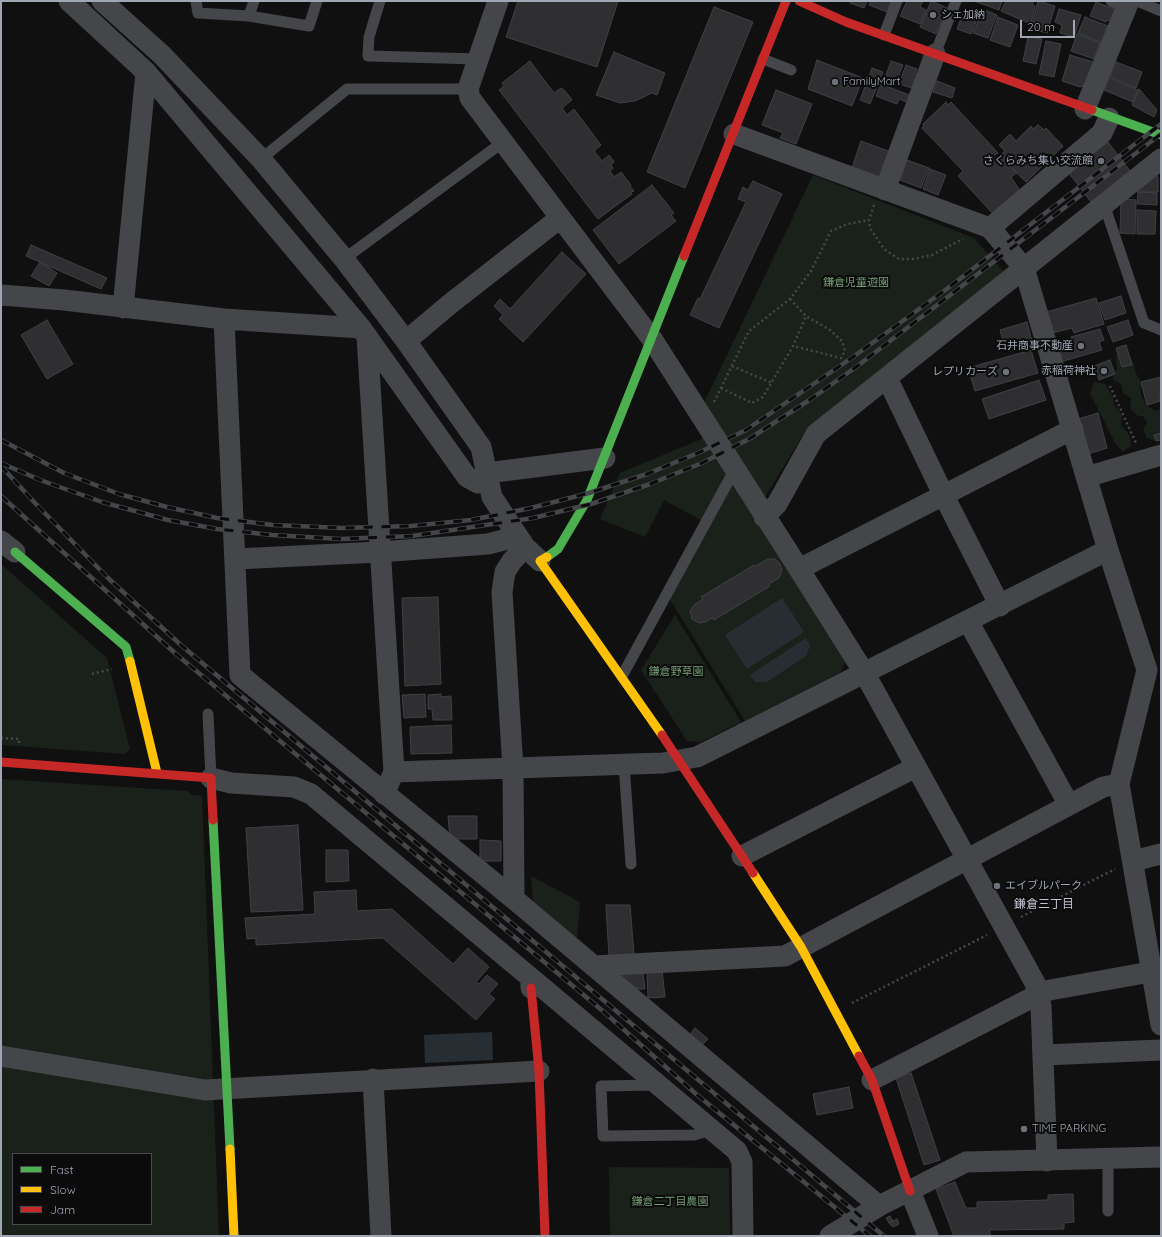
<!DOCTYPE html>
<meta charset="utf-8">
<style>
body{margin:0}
#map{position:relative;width:1162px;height:1237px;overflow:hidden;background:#101011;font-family:Quicksand,sans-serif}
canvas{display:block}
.frame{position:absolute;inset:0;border:2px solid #a0a7b3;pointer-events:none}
.legend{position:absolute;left:12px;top:1153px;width:140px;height:72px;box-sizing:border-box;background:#0b0b0c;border:1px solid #47494f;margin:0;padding:5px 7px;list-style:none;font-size:12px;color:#a0a7b3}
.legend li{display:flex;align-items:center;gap:8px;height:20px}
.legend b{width:20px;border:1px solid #47494f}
.scale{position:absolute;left:1020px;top:20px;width:55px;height:18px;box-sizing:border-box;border:2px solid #a0a7b3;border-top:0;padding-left:5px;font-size:12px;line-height:14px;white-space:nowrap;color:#a0a7b3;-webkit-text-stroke:3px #0b0b0c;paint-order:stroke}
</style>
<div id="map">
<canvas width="1162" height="1237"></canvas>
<div class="frame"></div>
<ul class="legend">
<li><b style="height:5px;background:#4caf50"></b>Fast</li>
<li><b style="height:5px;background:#ffc107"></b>Slow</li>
<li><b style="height:5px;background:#c62828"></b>Jam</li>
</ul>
<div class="scale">20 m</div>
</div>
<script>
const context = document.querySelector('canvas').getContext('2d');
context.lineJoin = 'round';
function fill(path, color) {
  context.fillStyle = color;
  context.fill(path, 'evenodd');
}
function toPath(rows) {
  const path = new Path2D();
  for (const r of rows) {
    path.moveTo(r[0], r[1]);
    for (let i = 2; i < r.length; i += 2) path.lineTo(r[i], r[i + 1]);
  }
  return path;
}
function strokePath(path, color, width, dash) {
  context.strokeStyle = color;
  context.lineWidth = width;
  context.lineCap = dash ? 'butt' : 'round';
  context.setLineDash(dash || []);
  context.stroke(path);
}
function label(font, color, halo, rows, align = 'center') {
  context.font = font + ' Quicksand,"Noto Sans JP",sans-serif';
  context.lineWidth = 4;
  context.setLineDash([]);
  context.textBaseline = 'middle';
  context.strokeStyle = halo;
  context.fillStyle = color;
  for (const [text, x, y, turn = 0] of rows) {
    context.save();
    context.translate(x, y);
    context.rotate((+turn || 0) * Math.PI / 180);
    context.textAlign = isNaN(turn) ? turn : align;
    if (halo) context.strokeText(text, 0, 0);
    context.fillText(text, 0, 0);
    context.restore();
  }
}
const green = toPath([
 [813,175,974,238,1005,273,803,435,754,515,845,662,841,672,745,721,669,598,708,524,664,500,645,537,600,519,620,473,718,432,703,405],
 [1122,351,1130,356,1134,364,1136,374,1140,379,1141,394,1145,404,1155,411,1161,409,1160,438,1153,440,1147,438,1143,429,1147,422,1143,416,1138,416,1130,409,1131,398,1123,393,1121,384,1115,381,1113,378,1117,369,1116,358,1117,354],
 [1094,382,1105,384,1113,397,1114,405,1119,410,1122,418,1121,425,1130,436,1131,446,1123,452,1115,443,1090,393],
 [1,564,107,658,130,749,124,754,1,745],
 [675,615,741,722,701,742,687,741,641,670],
 [1,779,187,791,192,795,202,796,219,1236,1,1236],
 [13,1154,151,1154,151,1224,13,1224],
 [531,876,580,902,577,939,533,901],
 [609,1167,729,1168,730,1236,610,1236]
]);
const water = toPath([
 [782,598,804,632,747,669,725,635],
 [806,638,810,646,806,656,767,682,756,682,753,679,750,675],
 [492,1032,493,1060,425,1063,424,1035]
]);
const building = toPath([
 [518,1,618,1,597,67,506,37,518,1],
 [850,1,867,1,864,8,850,3,850,1],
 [871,1,891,1,887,12,869,5,871,1],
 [907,1,923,1,920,7,926,10,920,24,900,16,907,1],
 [931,1,947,8,936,34,920,27,931,1],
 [974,1,1002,1,999,10,974,1],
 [1006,1,1034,1,1032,4,1035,6,1031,24,1001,11,1006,1],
 [1038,1,1055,6,1047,33,1031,29,1038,1],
 [1096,2,1117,10,1112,22,1107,20,1106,22,1090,16,1096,2],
 [714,7,753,22,685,188,647,172,714,7],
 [965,8,979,14,971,34,957,29,965,8],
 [983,9,997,15,988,38,973,33,983,9],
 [1059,9,1081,15,1074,37,1060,33,1062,25,1055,22,1059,9],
 [998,17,1018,25,1010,47,990,40,998,17],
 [1085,17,1108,26,1105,44,1078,33,1085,17],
 [1077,34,1100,43,1094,59,1071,51,1077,34],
 [1028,37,1042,39,1036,64,1023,61,1028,37],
 [1046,41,1061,44,1054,77,1039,74,1046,41],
 [614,52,665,73,657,95,652,93,635,101,620,103,596,95,614,52],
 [1070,55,1093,62,1086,85,1080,87,1062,81,1070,55],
 [817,60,863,78,852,106,808,89,817,60],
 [530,61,554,93,561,88,565,91,572,100,562,108,567,115,574,109,601,145,594,151,602,161,609,155,614,162,611,165,613,168,610,171,614,177,621,172,631,185,630,186,634,191,631,192,632,194,598,219,499,90,504,86,502,83,530,61],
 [891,61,903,65,895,85,884,81,891,61],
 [1116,62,1142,72,1136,88,1110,77,1116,62],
 [906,65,917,69,915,74,920,75,915,89,899,84,906,65],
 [872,68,883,72,870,104,860,100,872,68],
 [1109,78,1138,90,1133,102,1104,90,1109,78],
 [937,81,955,88,952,98,933,92,937,81],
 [881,84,912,96,909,103,899,99,897,104,876,96,881,84],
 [1139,89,1157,110,1154,117,1132,105,1139,89],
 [776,90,812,104,796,144,780,138,783,133,762,125,776,90],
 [946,102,948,105,951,102,998,153,993,156,997,161,1002,157,1017,173,1011,177,1019,189,996,217,958,176,963,171,922,128,924,126,923,124,946,102],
 [1038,125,1044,130,1046,128,1063,146,1026,182,999,156,1005,151,999,145,1010,134,1016,141,1031,126,1033,129,1038,125],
 [861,141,891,152,881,178,852,168,861,141],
 [1108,142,1131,172,1091,202,1068,172,1108,142],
 [907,160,929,168,921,188,900,180,907,160],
 [930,169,946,175,938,195,923,189,930,169],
 [1154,175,1158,177,1158,192,1137,192,1137,185,1154,175],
 [753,181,782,194,719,328,690,315,698,298,700,299,746,202,738,199,743,187,748,190,753,181],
 [652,185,674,213,671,215,676,221,619,264,593,230,652,185],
 [1138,192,1157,193,1157,205,1137,204,1138,192],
 [1121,199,1136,200,1135,234,1120,233,1121,199],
 [1137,210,1156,211,1155,234,1137,234,1137,210],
 [31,245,107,278,101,289,26,256,31,245],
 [562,252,586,274,523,342,499,319,503,315,494,306,500,299,510,309,562,252],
 [40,262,57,273,49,286,31,276,40,262],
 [1121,296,1126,313,1105,320,1099,303,1121,296],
 [1096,298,1104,324,1074,333,1072,328,1052,333,1046,312,1096,298],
 [47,320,73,364,47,379,21,335,47,320],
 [1128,320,1133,335,1113,342,1107,327,1128,320],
 [1027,322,1032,341,1005,349,1000,330,1027,322],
 [1100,329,1104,340,1099,342,1102,350,1060,362,1055,345,1072,341,1071,337,1100,329],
 [1126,345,1132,365,1122,367,1116,348,1126,345],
 [1031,350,1038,373,975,391,968,368,1031,350],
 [1110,360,1115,374,1099,380,1094,366,1110,360],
 [1161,377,1160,401,1147,405,1141,382,1161,377],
 [1039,380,1046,400,989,419,982,399,1039,380],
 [1098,413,1107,448,1088,454,1078,419,1098,413],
 [1161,433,1161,440,1156,441,1154,435,1161,433],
 [768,559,775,559,780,564,782,570,779,578,769,584,770,586,714,620,712,618,706,622,699,623,692,619,690,611,695,604,703,599,701,597,754,565,755,566,768,559],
 [438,597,441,684,405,686,402,598,438,597],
 [425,694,426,717,404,718,402,695,425,694],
 [441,694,441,697,451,696,452,720,433,720,432,709,428,709,428,695,441,694],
 [451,725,452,753,411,754,410,727,451,725],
 [448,816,477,816,477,839,450,839,448,816],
 [298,825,303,910,251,912,246,828,298,825],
 [480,840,501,841,501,861,480,861,480,840],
 [326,850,348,850,349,881,326,882,326,850],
 [356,890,357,911,392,909,453,964,468,948,489,967,476,982,479,984,487,975,498,984,489,994,495,999,476,1020,383,938,256,945,256,938,247,939,245,918,315,914,314,892,356,890],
 [606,905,630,905,634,955,609,957,606,905],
 [662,970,665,997,648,998,647,971,662,970],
 [643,972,645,989,636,989,622,983,620,973,643,972],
 [695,1028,708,1039,701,1046,689,1036,695,1028],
 [911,1073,940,1160,924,1165,896,1078,911,1073],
 [849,1087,853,1108,817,1115,813,1094,849,1087],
 [955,1182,966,1208,977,1208,977,1202,1048,1200,1048,1195,1073,1194,1074,1222,1064,1223,1064,1229,990,1230,990,1236,954,1236,936,1189,955,1182],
 [890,1216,893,1221,889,1223,886,1218,890,1216],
 [897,1219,899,1224,893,1227,889,1223,897,1219]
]);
const path = toPath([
 [874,205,869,220,870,228,884,249,899,259,914,259,932,255,963,239],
 [790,299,806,316,830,330,842,341,845,351,841,358,793,346],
 [732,366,772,383],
 [1110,386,1136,443],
 [721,388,752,403,763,397,793,346,806,316],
 [714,402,749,331,790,299,811,271,831,231,847,224,869,220],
 [92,674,112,669],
 [1,738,19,739,19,744],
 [1021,917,1115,869],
 [852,1003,987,935]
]);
const lane = toPath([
 [196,1,198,13,249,16,309,26,317,1],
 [380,1,369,37,368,56,478,59],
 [1111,1,1127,8],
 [1137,1,1161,11],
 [249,16,254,1],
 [884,35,897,1],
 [935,54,956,1],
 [763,59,791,70],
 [261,159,347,89,468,89],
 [1104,204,1144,323,1161,330],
 [344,259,503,142],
 [622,676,735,469],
 [208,714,211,778],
 [624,764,631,864],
 [657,1085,601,1086,603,1136,694,1135,712,1130],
 [1108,1160,1108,1211]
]);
const street = toPath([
 [69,1,146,72,123,308],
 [102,1,162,55,261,159,344,259,406,341,481,447,492,497,525,547,540,561],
 [498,1,468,89,470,98,652,339,799,569,865,674,1035,983,1041,1006,1047,1161],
 [146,72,361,328,467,477,478,483,488,481],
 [1085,109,1129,1],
 [734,134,990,228,1024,268,1108,550,1147,670,1119,784,1161,1025],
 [885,190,935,54],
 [990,228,1102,133,1109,118],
 [1,295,64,300,224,319,361,328],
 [224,319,240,675,514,899,879,1206],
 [367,336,394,772],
 [406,341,450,304,560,218],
 [887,378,943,494,1000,606],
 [487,473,605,458],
 [1086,477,1161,455],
 [764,517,777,504,816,434,1161,159],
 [1,541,15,552],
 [236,559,379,552,488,544,507,539,515,533],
 [799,569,1073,429],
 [968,621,1069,805],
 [211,778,231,783,294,787,311,794,531,978,531,988],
 [384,794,394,772,663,763,697,757,1108,550],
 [742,856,916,767],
 [1133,861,1161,854],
 [514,899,513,769,502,592,505,572,512,561,525,547],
 [593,966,785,956,1103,787,1119,784],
 [531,978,737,1151,742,1162,743,1236],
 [1044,1055,1161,1050],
 [1,1056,205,1090,539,1071],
 [373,1079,381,1236],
 [872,1080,1039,994,1050,990,1161,970],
 [910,1191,928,1236],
 [830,1236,879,1206,966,1162,1161,1157]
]);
const fast = toPath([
 [1092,110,1161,135],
 [15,552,126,647,130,661],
 [547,557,558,549,587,500,684,256],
 [213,820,230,1149]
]);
const slow = toPath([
 [547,557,540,561,662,735],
 [130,661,157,773],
 [753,873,801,947,859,1056],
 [230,1149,234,1236]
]);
const jam = toPath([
 [799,1,846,22,1092,110],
 [684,256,786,1],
 [662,735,753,873],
 [1,762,211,778,213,820],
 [531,988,539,1071,545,1236],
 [859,1056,872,1080,910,1191]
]);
const rail = toPath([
 [1,440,64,473,119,494,167,507,217,518,273,525,342,528,411,526,471,520,531,508,589,493,647,474,698,453,746,430,853,357,948,288,1161,124],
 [1,463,40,480,102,502,168,520,217,529,272,535,341,539,412,536,533,518,591,504,650,484,702,463,749,439,811,399,856,367,1161,134],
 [1,466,35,503,108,578,182,646,884,1236],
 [1,496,176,654,604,1012,696,1094,870,1236]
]);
const markers = [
 [933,15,4,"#6e727a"],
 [835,82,4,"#6e727a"],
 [1101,161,4,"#6e727a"],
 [1081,346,4,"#6e727a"],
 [1104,371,4,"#6e727a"],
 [1006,372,4,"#6e727a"],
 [997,886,4,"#6e727a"],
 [1024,1129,4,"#6e727a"]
];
const poiNames = [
 ["シェ加納",941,15],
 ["FamilyMart",843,82],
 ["さくらみち集い交流館",1093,161,"right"],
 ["石井商事不動産",1073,346,"right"],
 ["赤稲荷神社",1096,371,"right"],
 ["レプリカーズ",998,372,"right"],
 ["エイブルパーク",1005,886],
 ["TIME PARKING",1032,1129]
];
const parkNames = [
 ["鎌倉児童遊園",856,283],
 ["鎌倉野草園",676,672],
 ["鎌倉二丁目農園",670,1202]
];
const neighbourhoodNames = [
 ["鎌倉三丁目",1044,904]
];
fill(green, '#1a211b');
fill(water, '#262e34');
fill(building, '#2f2f31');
strokePath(building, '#3e4145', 1);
strokePath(path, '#46474b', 2.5, [2, 3]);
strokePath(lane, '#444649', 11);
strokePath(street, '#444649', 21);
strokePath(fast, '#4caf50', 9);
strokePath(slow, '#ffc107', 9);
strokePath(jam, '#c62828', 9);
strokePath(rail, '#45464a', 4.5);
strokePath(rail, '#0b0b0c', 3, [9]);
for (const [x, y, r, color] of markers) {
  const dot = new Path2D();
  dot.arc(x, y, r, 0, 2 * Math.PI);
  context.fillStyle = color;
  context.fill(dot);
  strokePath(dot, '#0b0b0c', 1.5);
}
label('11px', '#a0a7b3', '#0b0b0c', poiNames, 'left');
label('11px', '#769f76', '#0b0b0c', parkNames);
label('12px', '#c1c5cf', '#0b0b0c', neighbourhoodNames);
</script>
